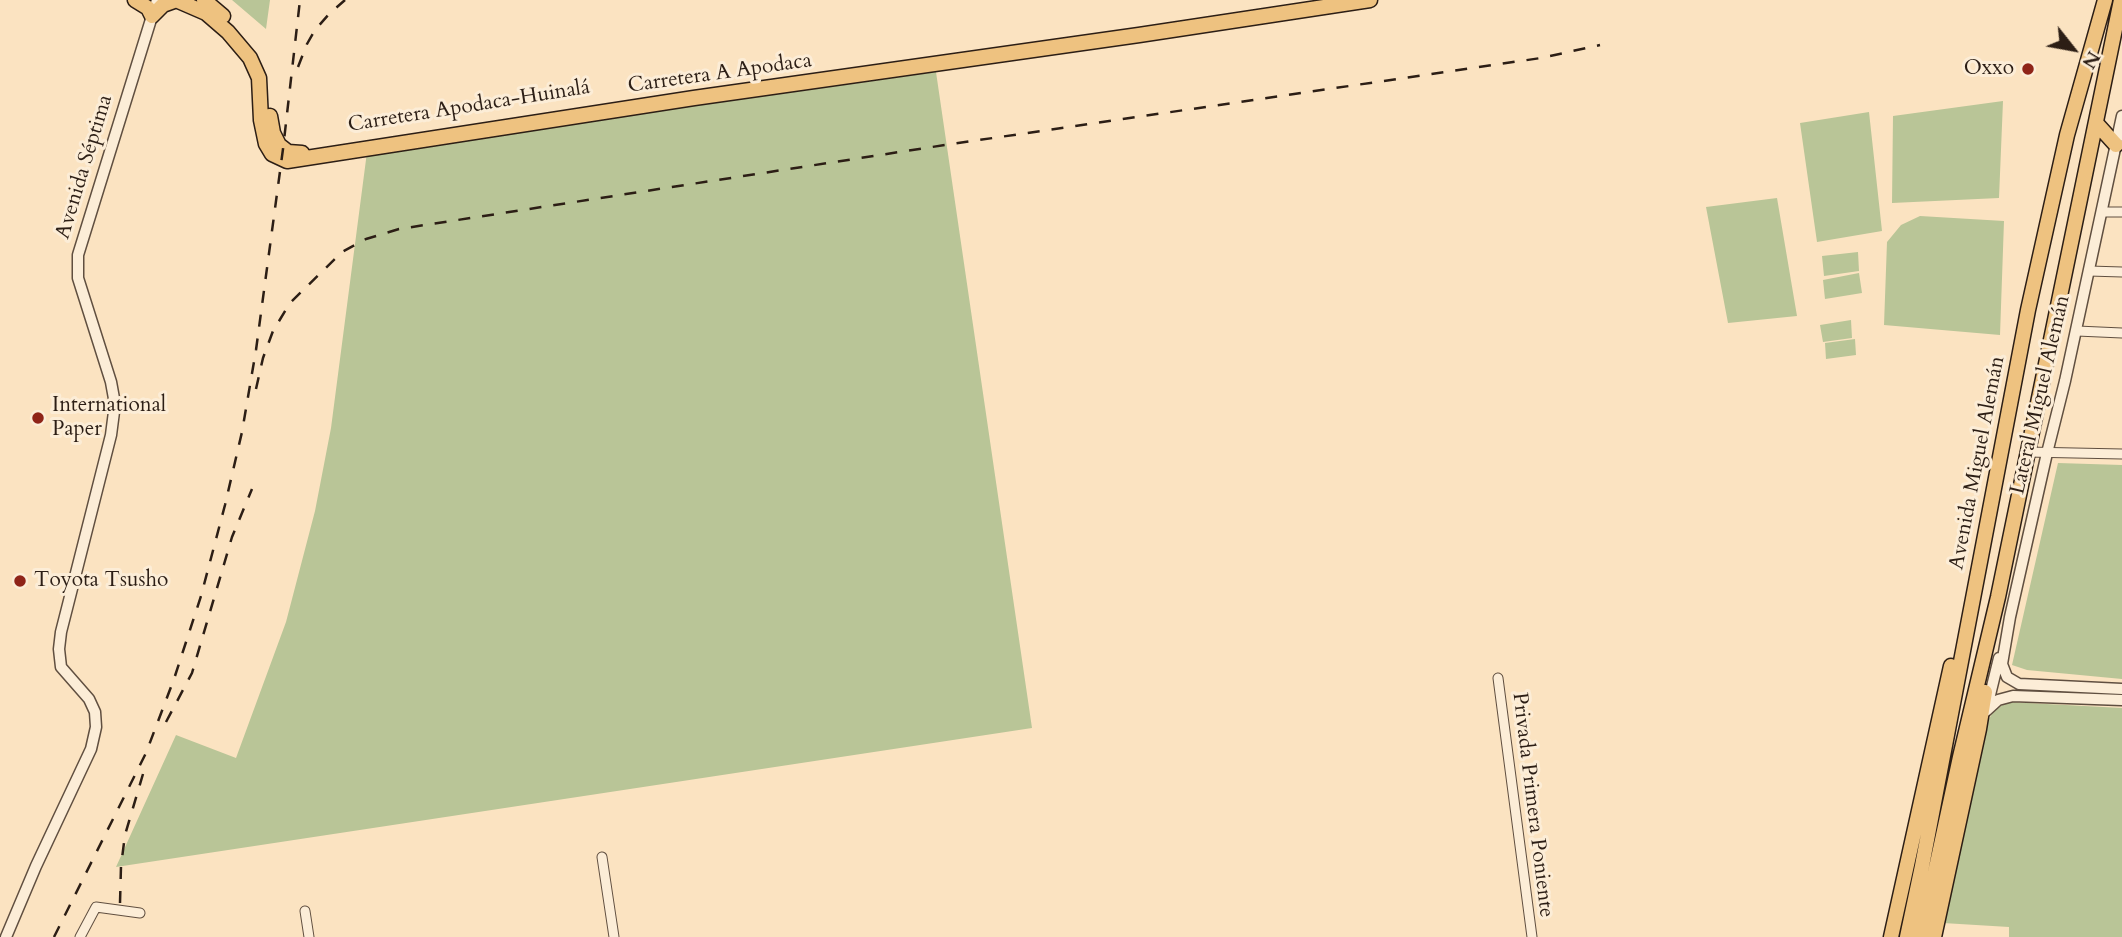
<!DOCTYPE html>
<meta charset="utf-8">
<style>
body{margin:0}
#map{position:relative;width:2122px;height:937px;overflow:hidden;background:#fbe3c1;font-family:Cardo,serif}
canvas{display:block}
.north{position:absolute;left:2038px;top:14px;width:70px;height:70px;-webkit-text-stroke:5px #fcedd7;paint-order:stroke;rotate:121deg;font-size:19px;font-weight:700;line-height:28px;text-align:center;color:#2c1e15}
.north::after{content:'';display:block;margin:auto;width:24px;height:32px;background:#2c1e15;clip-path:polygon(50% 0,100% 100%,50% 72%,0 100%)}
</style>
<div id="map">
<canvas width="2122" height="937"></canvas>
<div class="north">N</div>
</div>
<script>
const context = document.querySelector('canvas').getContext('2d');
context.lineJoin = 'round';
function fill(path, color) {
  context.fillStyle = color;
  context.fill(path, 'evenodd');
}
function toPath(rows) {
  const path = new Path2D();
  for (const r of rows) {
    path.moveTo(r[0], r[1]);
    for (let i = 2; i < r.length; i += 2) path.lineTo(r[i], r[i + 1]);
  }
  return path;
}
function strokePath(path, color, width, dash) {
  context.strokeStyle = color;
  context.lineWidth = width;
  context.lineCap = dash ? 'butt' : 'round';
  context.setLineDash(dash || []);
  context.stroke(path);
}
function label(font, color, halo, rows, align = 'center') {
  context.font = font + ' Cardo,serif';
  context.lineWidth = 6;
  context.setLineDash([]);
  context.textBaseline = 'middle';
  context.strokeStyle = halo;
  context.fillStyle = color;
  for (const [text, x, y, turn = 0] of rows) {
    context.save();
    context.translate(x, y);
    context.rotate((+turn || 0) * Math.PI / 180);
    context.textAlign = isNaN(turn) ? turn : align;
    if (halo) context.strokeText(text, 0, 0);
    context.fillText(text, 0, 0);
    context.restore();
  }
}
const green = toPath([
 [232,0,270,0,266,29],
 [936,72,1032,728,116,867,176,735,236,758,286,622,315,511,331,428,367,152],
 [2003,101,1999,198,1892,203,1893,116],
 [1869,112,1882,231,1817,242,1800,123],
 [1777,198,1797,316,1728,323,1706,207],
 [1920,216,2004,221,2000,335,1884,325,1887,242,1901,225],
 [1858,252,1859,271,1824,276,1822,256],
 [1859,273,1862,293,1825,299,1823,280],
 [1851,320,1852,338,1823,342,1820,325],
 [1855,339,1856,355,1826,359,1825,343],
 [2058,463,2122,465,2122,679,2027,670,2012,665],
 [2009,702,2122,708,2122,937,2009,937,2009,927,1943,923,1987,722,1995,709]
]);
const minor = toPath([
 [2102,212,2122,212],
 [2089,271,2122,272],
 [2077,331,2122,333],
 [2027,452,2122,454],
 [1498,678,1532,937],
 [602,857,614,937],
 [305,911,309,937],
 [80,937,96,907,140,913]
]);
const tertiary = toPath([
 [2122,116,2065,381,2047,453,2010,617,2002,664,2007,677,2019,684,2122,689],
 [1988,703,1999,658],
 [1986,711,1998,700,2013,696,2122,700],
 [6,937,36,866,91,749,96,727,95,712,89,699,61,667,59,649,61,632,111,435,115,404,111,382,78,278,78,255,157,0]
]);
const primary = toPath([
 [135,0,148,8,152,16,163,5,177,0],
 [176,0,206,13,228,32,250,58,259,78,261,120,266,144,272,154,287,161,694,98,1139,35,1370,0],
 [204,0,223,16],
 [270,116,273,133,279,145,288,152,302,153]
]);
const trunk = toPath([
 [2096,123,2116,145],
 [1891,937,1951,666],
 [1907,937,1922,866,2028,310,2067,135,2105,0],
 [1921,937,1960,757,1998,597,2121,0],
 [1934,937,1979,729,1985,692]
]);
const rail = toPath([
 [298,67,307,44,315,30,329,14,345,0],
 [256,389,263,358,273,331,290,303,342,252,366,239,399,229,945,145,1541,58,1600,45],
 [166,722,192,673,232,537,252,489],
 [120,903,121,866,125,835,143,774],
 [54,937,146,753,174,679,201,596,225,505,242,432,256,350,283,149,300,0]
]);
const markers = [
 [2028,69,7,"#8f2418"],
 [38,418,7,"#8f2418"],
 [20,581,7,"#8f2418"]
];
const poiNames = [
 ["Oxxo",2014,69,"right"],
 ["International",52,406],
 ["Paper",52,430],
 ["Toyota Tsusho",34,581]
];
const streetNames = [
 ["Carretera A Apodaca",720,74,-8],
 ["Carretera Apodaca-Huinalá",469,107,-9],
 ["Avenida Séptima",85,167,-73],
 ["Lateral Miguel Alemán",2041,395,-77],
 ["Avenida Miguel Alemán",1978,463,-79],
 ["Privada Primera Poniente",1532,805,83]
];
fill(green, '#b9c597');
strokePath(minor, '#604f40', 11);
strokePath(tertiary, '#604f40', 13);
strokePath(primary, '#2c1e15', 17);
strokePath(trunk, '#2c1e15', 17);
strokePath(minor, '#fcedd7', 9);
strokePath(tertiary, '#fcedd7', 10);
strokePath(primary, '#eec280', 14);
strokePath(trunk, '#eec280', 14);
strokePath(rail, '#2c1e15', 2.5, [12, 12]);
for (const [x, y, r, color] of markers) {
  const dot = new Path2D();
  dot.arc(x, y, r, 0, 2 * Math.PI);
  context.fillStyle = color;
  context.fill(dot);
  strokePath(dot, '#fcedd7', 2.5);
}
label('21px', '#2c1e15', '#fcedd7', poiNames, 'left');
label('21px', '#2c1e15', '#fcedd7', streetNames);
</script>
